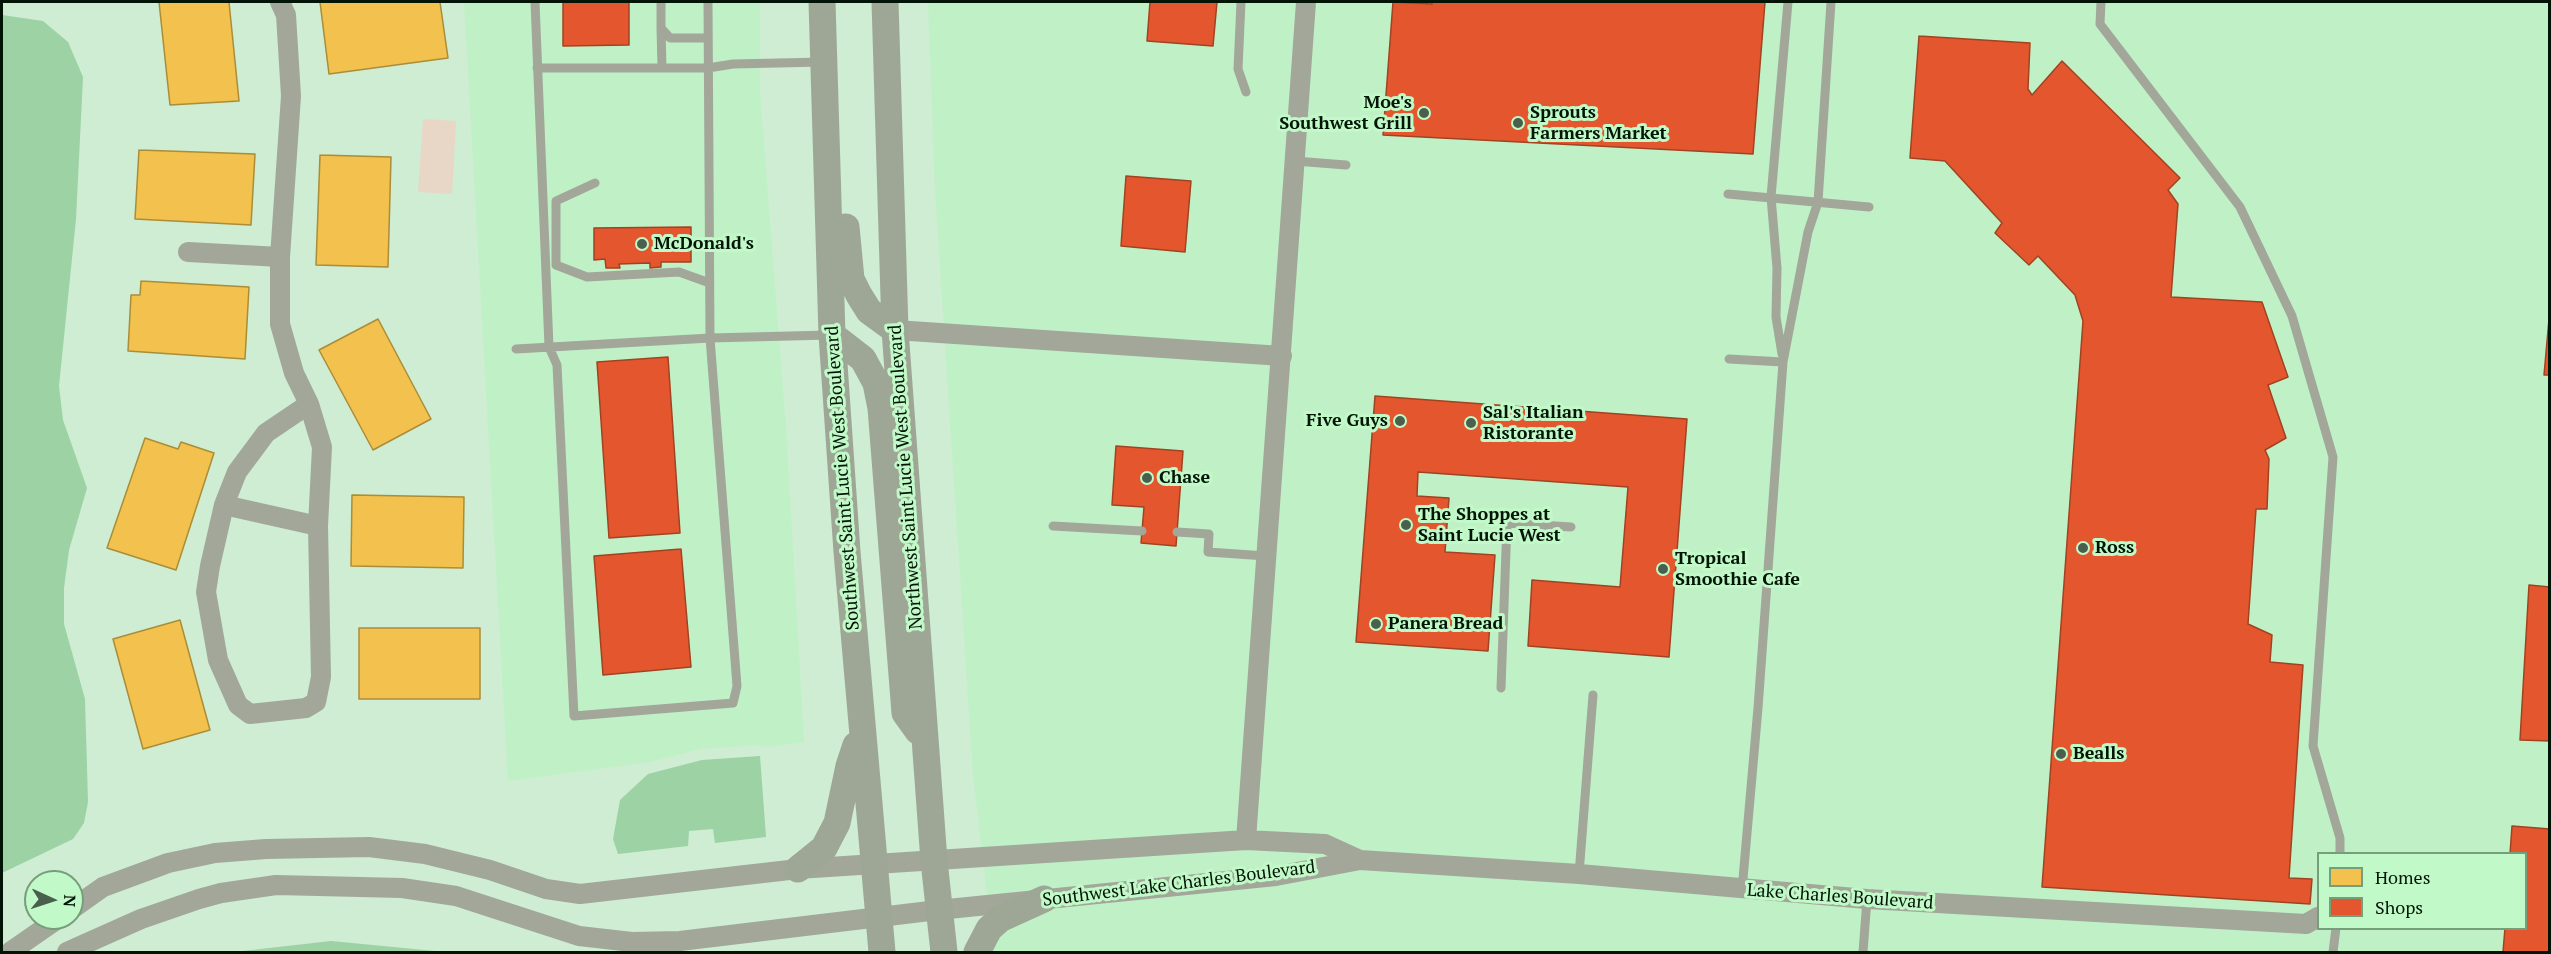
<!DOCTYPE html>
<style>
body{margin:0}
#map{position:relative;width:2551px;height:954px;overflow:hidden;background:#ceedd2;font-family:"PT Serif",serif}
canvas{display:block}
.frame{position:absolute;inset:0;border:3px solid #021405;pointer-events:none}
.legend{position:absolute;left:2317px;top:852px;width:210px;height:78px;box-sizing:border-box;background:#c1fac8;border:2px solid #759e7a;margin:0;padding:8px 10px;list-style:none;font-size:18px;color:#021405}
.legend li{display:flex;align-items:center;gap:12px;height:30px}
.legend b{width:30px;border:2px solid #759e7a}
.north{position:absolute;left:24px;top:870px;width:60px;height:60px;box-sizing:border-box;background:#c1fac8;border:2px solid #759e7a;border-radius:50%;rotate:93deg;font-size:16px;font-weight:700;line-height:24px;text-align:center;color:#021405}
.north::after{content:'';display:block;margin:auto;width:21px;height:27px;background:#49604d;clip-path:polygon(50% 0,100% 100%,50% 72%,0 100%)}
</style>
<div id="map">
<canvas width="2551" height="954"></canvas>
<div class="frame"></div>
<ul class="legend">
<li><b style="height:16px;background:#f2c14e"></b>Homes</li>
<li><b style="height:16px;background:#e4572e"></b>Shops</li>
</ul>
<div class="north">N</div>
</div>
<script>
const context = document.querySelector('canvas').getContext('2d');
context.lineJoin = 'round';
function fill(path, color) {
  context.fillStyle = color;
  context.fill(path, 'evenodd');
}
function toPath(rows) {
  const path = new Path2D();
  for (const r of rows) {
    path.moveTo(r[0], r[1]);
    for (let i = 2; i < r.length; i += 2) path.lineTo(r[i], r[i + 1]);
  }
  return path;
}
function strokePath(path, color, width, dash) {
  context.strokeStyle = color;
  context.lineWidth = width;
  context.lineCap = dash ? 'butt' : 'round';
  context.setLineDash(dash || []);
  context.stroke(path);
}
function label(font, color, halo, rows, align = 'center') {
  context.font = font + ' "PT Serif",serif';
  context.lineWidth = 6;
  context.setLineDash([]);
  context.textBaseline = 'middle';
  context.strokeStyle = halo;
  context.fillStyle = color;
  for (const [text, x, y, turn = 0] of rows) {
    context.save();
    context.translate(x, y);
    context.rotate((+turn || 0) * Math.PI / 180);
    context.textAlign = isNaN(turn) ? turn : align;
    if (halo) context.strokeText(text, 0, 0);
    context.fillText(text, 0, 0);
    context.restore();
  }
}
const built = toPath([
 [464,2,760,2,760,92,786,428,804,742,766,747,758,745,701,749,650,762,508,781],
 [928,2,2549,2,2549,952,994,952,973,776,935,191],
 [2318,854,2526,854,2526,928,2318,928]
]);
const green = toPath([
 [423,119,456,121,452,194,418,192]
]);
const water = toPath([
 [2,15,43,21,68,42,83,77,76,219,59,386,63,420,87,488,69,550,64,588,64,624,85,699,88,802,84,823,73,839,2,873],
 [760,756,766,837,715,843,713,829,689,831,688,846,618,854,613,839,620,800,648,774,702,760],
 [331,941,435,951,438,952,234,952]
]);
const homes = toPath([
 [159,2,229,2,239,101,170,105,159,2],
 [320,2,440,2,448,58,329,74,320,2],
 [139,150,255,154,251,225,135,219,139,150],
 [320,155,391,157,388,267,316,265,320,155],
 [141,281,249,287,245,359,128,351,131,295,140,295,141,281],
 [378,319,431,419,373,450,319,350,378,319],
 [145,438,178,449,181,442,214,453,176,570,107,548,145,438],
 [352,495,464,497,463,568,351,566,352,495],
 [180,620,210,730,143,749,113,639,180,620],
 [359,628,480,628,480,699,359,699,359,628]
]);
const shops = toPath([
 [563,2,629,2,629,45,563,46,563,2],
 [1150,2,1217,2,1213,46,1147,41,1150,2],
 [1393,2,1432,4,1432,2,1765,2,1753,154,1383,135,1393,2],
 [1919,36,2030,43,2028,89,2032,95,2062,61,2180,178,2168,190,2178,204,2171,297,2262,302,2288,377,2268,385,2286,438,2265,450,2269,459,2267,509,2256,509,2248,624,2272,635,2270,662,2303,665,2289,878,2312,879,2310,904,2042,887,2083,321,2075,295,2038,256,2029,265,1995,233,2002,223,1945,161,1910,158,1919,36],
 [1126,176,1191,181,1185,252,1121,246,1126,176],
 [691,227,691,262,661,262,661,267,650,268,650,263,619,264,620,268,606,268,605,259,594,260,594,228,691,227],
 [2549,319,2550,319,2550,375,2544,375,2549,319],
 [668,357,680,533,609,538,597,362,668,357],
 [1375,396,1687,419,1669,657,1528,646,1532,580,1620,587,1628,487,1418,472,1417,496,1449,498,1445,552,1495,555,1488,651,1356,642,1375,396],
 [1116,446,1183,451,1176,546,1141,543,1144,507,1112,505,1116,446],
 [681,549,691,667,603,675,594,556,681,549],
 [2529,585,2550,587,2550,741,2520,740,2529,585],
 [2512,826,2550,829,2550,952,2503,952,2505,928,2526,928,2526,854,2510,854,2512,826]
]);
const lane = toPath([
 [535,2,549,347,557,365,574,716,733,703,737,686,710,338,708,2],
 [661,2,661,28,670,38,708,38],
 [1241,2,1238,69,1246,92],
 [2101,2,2100,24,2240,207,2292,316,2333,457,2313,746,2340,838,2340,854],
 [661,28,662,68],
 [537,68,708,68,733,64,823,62],
 [1295,161,1346,165],
 [595,183,556,201,556,265,587,277,679,272,707,282],
 [1728,194,1869,207],
 [516,349,710,338,830,335],
 [1782,354,1776,317,1777,268,1771,197,1788,2],
 [1729,359,1783,362],
 [1053,526,1142,531],
 [1177,532,1209,534,1208,552,1266,556],
 [1501,688,1507,523,1571,527],
 [1579,874,1593,695],
 [1742,890,1758,708,1783,362,1808,232,1818,202,1831,2],
 [1863,952,1867,899],
 [2333,952,2336,928]
]);
const street = toPath([
 [280,2,286,15,291,96,280,257,280,324,294,373,309,404,322,447,318,526,321,677,316,702,306,708,250,714,238,705,218,660,206,592,210,566,224,505,237,472,266,433,309,404],
 [188,252,280,257],
 [895,330,1282,356],
 [224,505,318,526],
 [1246,840,1306,2],
 [72,909,103,887,168,863,215,853,266,849,369,847,425,854,490,870,546,889,580,894,798,869,1246,840,1325,844,1360,860],
 [10,952,59,918],
 [67,952,141,919,199,899,221,893,276,885,402,888,456,896,579,936,632,942,680,941,938,910,1276,876,1360,860,1579,874,1867,899,2306,924,2318,917]
]);
const secondary = toPath([
 [822,2,832,335,847,552,882,952],
 [885,2,895,330,934,861,944,952],
 [846,227,851,279,859,295,869,311,895,330],
 [832,335,863,359,876,383,881,408,905,713,918,731],
 [798,869,824,848,837,823,849,766,856,745],
 [977,952,989,929,1000,919,1044,899]
]);
const markers = [
 [1424,113,6,"#49604d"],
 [1518,123,6,"#49604d"],
 [642,244,6,"#49604d"],
 [1400,421,6,"#49604d"],
 [1471,423,6,"#49604d"],
 [1147,478,6,"#49604d"],
 [1406,525,6,"#49604d"],
 [2083,548,6,"#49604d"],
 [1663,569,6,"#49604d"],
 [1376,624,6,"#49604d"],
 [2061,754,6,"#49604d"]
];
const poiNames = [
 ["Moe's",1412,103,"right"],
 ["Southwest Grill",1412,124,"right"],
 ["Sprouts",1530,113],
 ["Farmers Market",1530,134],
 ["McDonald's",654,244],
 ["Sal's Italian",1483,413],
 ["Ristorante",1483,434],
 ["Five Guys",1388,421,"right"],
 ["Chase",1159,478],
 ["The Shoppes at",1418,515],
 ["Saint Lucie West",1418,536],
 ["Ross",2095,548],
 ["Tropical",1675,559],
 ["Smoothie Cafe",1675,580],
 ["Panera Bread",1388,624],
 ["Bealls",2073,754]
];
const streetNames = [
 ["Northwest Saint Lucie West Boulevard",906,477,-94],
 ["Southwest Saint Lucie West Boulevard",843,478,-94],
 ["Southwest Lake Charles Boulevard",1179,884,-7],
 ["Lake Charles Boulevard",1840,897,4]
];
fill(built, '#c0f1c6');
fill(green, '#e8d7c6');
fill(water, '#9cd2a4');
fill(homes, '#f2c14e');
strokePath(homes, '#aa8d38', 1.5);
fill(shops, '#e4572e');
strokePath(shops, '#a04322', 1.5);
strokePath(lane, '#a2a79a', 9);
strokePath(street, '#a2a79a', 20);
strokePath(secondary, '#9ea796', 27);
for (const [x, y, r, color] of markers) {
  const dot = new Path2D();
  dot.arc(x, y, r, 0, 2 * Math.PI);
  context.fillStyle = color;
  context.fill(dot);
  strokePath(dot, '#c1fac8', 2);
}
label('bold 18px', '#021405', '#c1fac8', poiNames, 'left');
label('18px', '#021405', '#c1fac8', streetNames);
</script>
